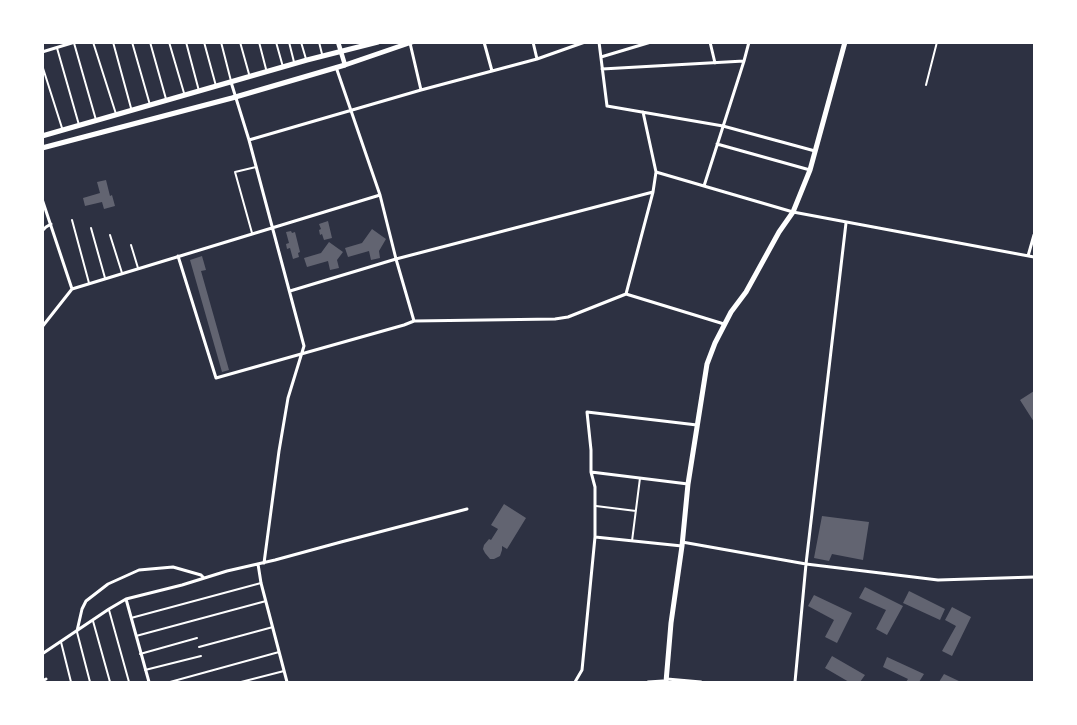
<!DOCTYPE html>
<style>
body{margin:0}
#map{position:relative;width:1077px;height:725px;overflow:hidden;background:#2d3142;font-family:"Archivo Narrow",sans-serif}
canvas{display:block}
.frame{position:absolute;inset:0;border:44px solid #fff;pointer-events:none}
</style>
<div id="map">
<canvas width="1077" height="725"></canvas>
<div class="frame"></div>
</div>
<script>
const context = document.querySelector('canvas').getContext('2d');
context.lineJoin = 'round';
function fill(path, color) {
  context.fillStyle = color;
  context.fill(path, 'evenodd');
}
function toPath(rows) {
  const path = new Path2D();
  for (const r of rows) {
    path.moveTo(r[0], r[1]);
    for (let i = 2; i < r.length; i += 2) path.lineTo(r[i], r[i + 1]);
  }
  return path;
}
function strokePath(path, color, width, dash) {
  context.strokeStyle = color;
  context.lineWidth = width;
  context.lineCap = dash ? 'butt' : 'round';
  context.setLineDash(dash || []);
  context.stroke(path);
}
const building = toPath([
 [106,180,110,196,112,195,115,206,104,209,102,202,85,206,83,198,100,193,97,182],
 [328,221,332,238,324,240,322,234,320,235,319,230,321,229,319,224],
 [372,229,386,239,379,251,380,258,371,260,369,251,348,257,345,248,362,243],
 [291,231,292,233,295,232,300,252,298,253,299,257,293,259,290,248,287,249,286,244,289,243,286,232],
 [329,242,343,252,337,260,339,268,330,270,328,261,307,267,304,258,321,253],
 [202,256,206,270,201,271,229,370,222,372,190,260],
 [1034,391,1034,422,1020,400],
 [504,504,526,518,507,549,502,546,502,550,500,556,494,559,490,559,485,553,483,549,484,545,489,539,491,540,498,529,491,525],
 [822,516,869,522,863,560,832,554,829,561,814,558],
 [865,587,903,606,887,635,876,629,886,610,859,598],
 [909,591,945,609,940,620,903,603],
 [814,595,852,613,837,643,825,637,834,620,808,606],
 [952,607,971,617,952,656,942,651,956,626,945,620],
 [832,656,865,675,860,682,849,682,825,668],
 [887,657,924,674,919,682,906,682,908,679,883,667],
 [944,674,961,682,939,682]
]);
const service = toPath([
 [93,42,116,114],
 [113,42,131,108],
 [132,42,150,105],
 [150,42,166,99],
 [169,42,184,93],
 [186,42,199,91],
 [204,42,216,86],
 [221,42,231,81],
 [240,42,249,74],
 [259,42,266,69],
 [276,42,283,67],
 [289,42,294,62],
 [301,42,306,59],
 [319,42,322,54],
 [74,43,96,120],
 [57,48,79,125],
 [42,65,62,128],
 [926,85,937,42],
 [72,220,89,283],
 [91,228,105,278],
 [252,233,235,172,256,167],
 [110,235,122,273],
 [131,245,138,268],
 [596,506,636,511],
 [632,541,640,478],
 [109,610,129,682],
 [131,618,261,583],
 [93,621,110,682],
 [77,632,90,682],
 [136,636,266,601],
 [61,642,71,682],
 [199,647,273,627],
 [140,654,197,638],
 [145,670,201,656],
 [170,682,279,652],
 [241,682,284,671]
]);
const minor = toPath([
 [484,42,492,71],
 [533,42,537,59],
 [599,42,607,106,723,126,815,151],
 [710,42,715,63],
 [410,43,421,90],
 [42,52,75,42],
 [601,57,651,42],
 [336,67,380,195,396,259,414,321],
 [602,69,744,61],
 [231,82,249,140,304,346,288,398,279,451,264,563],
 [643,112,656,172,653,192,626,294,724,324],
 [249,140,421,90,537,59,585,42],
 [717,144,810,170],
 [656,172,793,212,1034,257],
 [704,186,744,61,749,42],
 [42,199,72,289],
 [846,223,806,564,938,580,1034,577],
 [42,231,46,227,51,224],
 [178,256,216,378,404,325,414,321,555,319,568,317,626,294],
 [1028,256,1034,235],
 [72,289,380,195],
 [290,291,396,259,653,192],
 [42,327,72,289],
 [591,472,688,484],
 [595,537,682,546],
 [682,542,806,564,795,682],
 [258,564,261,583,287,682],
 [126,599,149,682],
 [77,631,82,609,86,601,108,584,139,570,173,567,201,575,204,578],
 [42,654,109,609,126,599,182,585,227,571,275,560,341,542,467,509],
 [667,679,701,682],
 [42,681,46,679],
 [575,682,582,670,595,537,595,487,591,472,591,450,587,412,697,425],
 [648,682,663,681]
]);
const tertiary = toPath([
 [338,42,345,65]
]);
const secondary = toPath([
 [666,682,671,623,682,546,688,484,707,364,715,343,731,312,746,292,779,232,793,212,810,170,845,42]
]);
const primary = toPath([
 [42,136,307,60,378,42],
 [42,148,232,98,345,65,412,42]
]);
fill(building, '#626471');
strokePath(service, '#fff', 2);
strokePath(minor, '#fff', 3);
strokePath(tertiary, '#fff', 4.5);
strokePath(secondary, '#fff', 5);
strokePath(primary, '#fff', 5);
</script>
